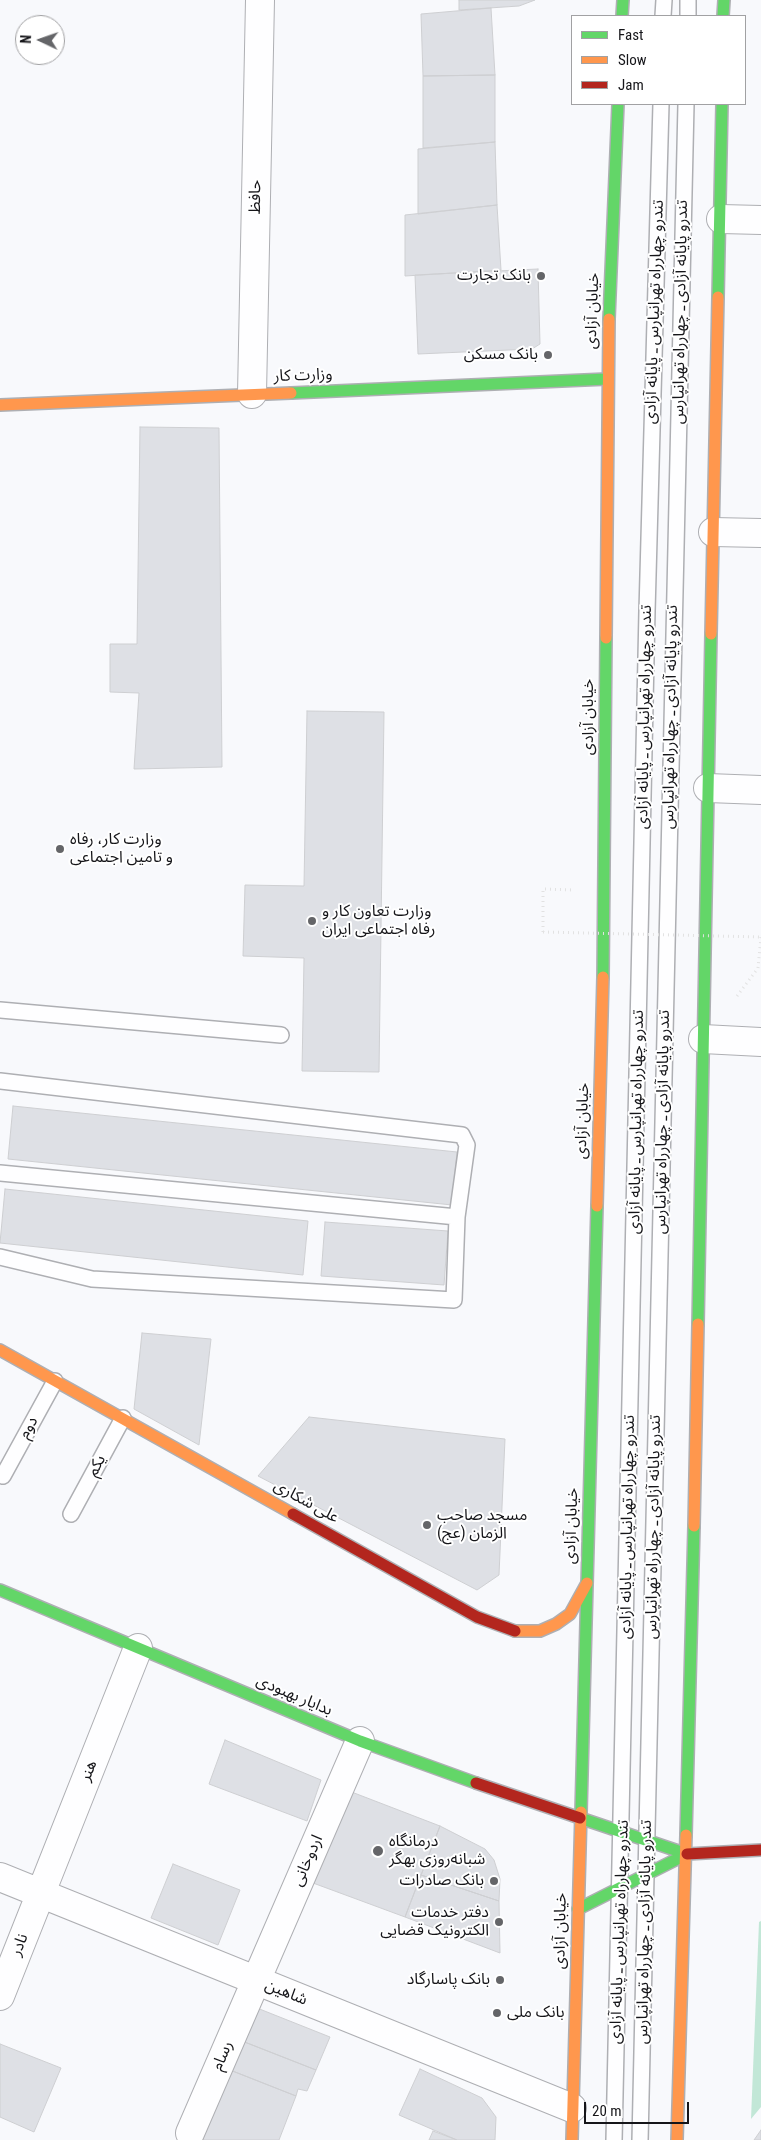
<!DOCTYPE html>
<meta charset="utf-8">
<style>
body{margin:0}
#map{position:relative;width:761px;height:2140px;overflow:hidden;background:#f8f9fc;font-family:"Roboto Condensed",sans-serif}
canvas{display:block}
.legend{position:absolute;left:571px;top:15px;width:175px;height:90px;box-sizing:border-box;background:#fff;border:1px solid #a1a1a3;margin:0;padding:6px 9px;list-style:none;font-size:15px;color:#151519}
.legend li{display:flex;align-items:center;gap:10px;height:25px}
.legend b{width:25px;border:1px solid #a1a1a3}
.north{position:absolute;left:15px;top:15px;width:50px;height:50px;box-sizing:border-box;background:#fff;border:1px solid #a1a1a3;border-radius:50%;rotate:273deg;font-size:14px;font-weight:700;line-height:20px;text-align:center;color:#151519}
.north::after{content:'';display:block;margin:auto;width:18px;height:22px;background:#646568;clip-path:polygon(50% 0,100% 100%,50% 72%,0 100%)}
.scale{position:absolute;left:584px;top:2102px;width:105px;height:22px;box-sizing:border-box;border:2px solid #151519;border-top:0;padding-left:6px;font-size:15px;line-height:18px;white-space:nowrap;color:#151519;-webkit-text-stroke:4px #fff;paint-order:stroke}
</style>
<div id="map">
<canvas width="761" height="2140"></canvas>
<ul class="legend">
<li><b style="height:6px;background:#63d668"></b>Fast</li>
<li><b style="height:6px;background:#ff974d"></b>Slow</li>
<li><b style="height:6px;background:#b3261e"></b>Jam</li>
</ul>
<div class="north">N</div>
<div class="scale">20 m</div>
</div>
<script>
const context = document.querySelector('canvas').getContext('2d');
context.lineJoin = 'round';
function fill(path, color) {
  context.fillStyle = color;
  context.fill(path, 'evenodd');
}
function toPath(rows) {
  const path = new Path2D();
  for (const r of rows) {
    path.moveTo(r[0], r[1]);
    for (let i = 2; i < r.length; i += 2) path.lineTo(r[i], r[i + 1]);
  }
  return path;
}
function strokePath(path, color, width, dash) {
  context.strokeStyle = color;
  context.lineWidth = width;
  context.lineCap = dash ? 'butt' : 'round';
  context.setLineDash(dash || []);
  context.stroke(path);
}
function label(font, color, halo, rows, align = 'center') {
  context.font = font + ' "Roboto Condensed","Noto Sans Arabic",sans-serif';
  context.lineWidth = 4;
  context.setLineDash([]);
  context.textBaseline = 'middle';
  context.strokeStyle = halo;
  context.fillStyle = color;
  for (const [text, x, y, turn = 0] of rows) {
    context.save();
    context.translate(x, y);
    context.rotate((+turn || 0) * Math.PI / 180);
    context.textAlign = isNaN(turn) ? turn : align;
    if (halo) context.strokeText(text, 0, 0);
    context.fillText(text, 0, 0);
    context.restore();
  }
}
const green = toPath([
 [761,1921,761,2107,751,2119,759,1922]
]);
const building = toPath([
 [459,0,535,0,519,6,459,10,459,0],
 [491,8,495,75,423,76,421,14,491,8],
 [495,75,495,142,423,148,423,76,495,75],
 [495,142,497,205,418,214,418,149,495,142],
 [497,205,501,270,405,276,405,215,497,205],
 [538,269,540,344,532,349,418,354,415,275,538,269],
 [140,427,219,428,222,767,134,769,139,693,110,692,110,644,137,644,140,427],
 [307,711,384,712,379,1072,302,1071,304,958,243,956,245,885,304,886,307,711],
 [13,1106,457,1152,452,1205,8,1159,13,1106],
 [5,1189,308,1221,303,1275,0,1243,5,1189],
 [325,1222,448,1231,444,1285,321,1276,325,1222],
 [142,1333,211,1339,199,1445,134,1409,142,1333],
 [309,1417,505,1439,499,1575,477,1590,258,1476,309,1417],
 [225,1740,321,1780,307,1821,209,1784,225,1740],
 [349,1791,440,1826,405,1917,313,1883,349,1791],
 [440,1826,485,1849,494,1860,500,1879,499,1901,421,1875,440,1826],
 [173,1864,240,1890,218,1945,151,1918,173,1864],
 [421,1875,499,1901,500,1953,405,1917,421,1875],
 [257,2008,330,2037,316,2070,242,2041,257,2008],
 [242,2041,316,2070,307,2091,298,2089,296,2096,230,2070,242,2041],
 [0,2044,61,2068,34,2132,0,2117,0,2044],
 [420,2069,482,2098,496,2117,495,2140,457,2140,399,2115,420,2069],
 [230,2070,296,2096,279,2140,202,2140,230,2070],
 [761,2130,761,2140,754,2140,761,2130],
 [433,2131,457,2140,429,2140,433,2131]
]);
const path = toPath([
 [543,932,543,889,574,890],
 [737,996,758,968,761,937]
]);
const lane = toPath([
 [663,16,664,0],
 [688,16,688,0],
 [0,1010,281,1035],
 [0,1081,462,1135,467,1145,457,1217],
 [0,1173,457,1217,454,1300,92,1279,0,1257],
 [3,1476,55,1381],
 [71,1514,123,1418],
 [614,2140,647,611,661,104],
 [640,2140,686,104]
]);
const street = toPath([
 [721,219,761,220],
 [252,394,260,0],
 [713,532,761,533],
 [708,788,761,790],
 [703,1039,761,1042],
 [0,1877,572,2108],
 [0,1996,138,1648],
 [190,2133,360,1741]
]);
const fast = toPath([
 [622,16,623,0],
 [723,16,724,0],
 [718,297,722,104],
 [609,319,618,104],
 [291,393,607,379],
 [603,977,606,638],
 [698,1324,711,634],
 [0,1590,360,1741,476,1783],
 [581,1812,597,1206],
 [580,1818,687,1854],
 [686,1835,694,1526],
 [578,1909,687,1854]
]);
const slow = toPath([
 [0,405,291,393],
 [711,634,718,297],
 [606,638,609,319],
 [597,1206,603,977],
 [0,1350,293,1514],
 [694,1526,698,1324],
 [515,1631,540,1631,556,1624,570,1614,587,1583],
 [572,2140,581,1812],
 [677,2140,686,1835]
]);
const jam = toPath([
 [293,1514,477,1617,515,1631],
 [476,1783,580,1818],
 [687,1854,761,1850]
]);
const pathBridge = toPath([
 [543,932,761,937]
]);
const markers = [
 [541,276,5,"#646568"],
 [548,355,5,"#646568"],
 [60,849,5,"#646568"],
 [312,921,5,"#646568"],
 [427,1525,5,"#646568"],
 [378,1851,6,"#646568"],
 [494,1881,5,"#646568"],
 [499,1922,5,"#646568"],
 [500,1980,5,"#646568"],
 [497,2013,5,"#646568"]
];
const streetNames = [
 ["حافظ",256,197,-89],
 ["خیابان آزادی",593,311,-88],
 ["تندرو چهارراه تهرانپارس ـ پایانه آزادی",655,312,-88],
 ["تندرو پایانه آزادی ـ چهارراه تهرانپارس",681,312,-89],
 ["وزارت کار",303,376,-2],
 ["خیابان آزادی",589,717,-90],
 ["تندرو چهارراه تهرانپارس ـ پایانه آزادی",645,717,-89],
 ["تندرو پایانه آزادی ـ چهارراه تهرانپارس",671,717,-89],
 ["خیابان آزادی",583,1121,-88],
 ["تندرو چهارراه تهرانپارس ـ پایانه آزادی",637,1122,-89],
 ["تندرو پایانه آزادی ـ چهارراه تهرانپارس",663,1122,-89],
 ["دوم",29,1428,-61],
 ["یکم",97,1466,-62],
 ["علی شکاری",306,1502,29],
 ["خیابان آزادی",572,1526,-88],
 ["تندرو چهارراه تهرانپارس ـ پایانه آزادی",628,1527,-89],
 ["تندرو پایانه آزادی ـ چهارراه تهرانپارس",654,1527,-89],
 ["بدایار بهبودی",294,1696,23],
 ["هنر",89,1771,-68],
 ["اردوخانی",308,1861,-66],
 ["خیابان آزادی",561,1931,-89],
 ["تندرو چهارراه تهرانپارس ـ پایانه آزادی",620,1932,-88],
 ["تندرو پایانه آزادی ـ چهارراه تهرانپارس",645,1932,-89],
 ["نادر",20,1945,-68],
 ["شاهین",286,1993,22],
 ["رسام",223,2056,-67]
];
const poiNames = [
 ["بانک تجارت",531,276],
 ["بانک مسکن",538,355],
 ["وزارت کار، رفاه",70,840,"left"],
 ["و تامین اجتماعی",70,858,"left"],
 ["وزارت تعاون کار و",322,912,"left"],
 ["رفاه اجتماعی ایران",322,930,"left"],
 ["مسجد صاحب",437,1516,"left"],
 ["الزمان (عج)",437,1534,"left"],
 ["درمانگاه",389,1842,"left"],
 ["شبانه‌روزی بهگر",389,1860,"left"],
 ["بانک صادرات",484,1881],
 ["دفتر خدمات",489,1913],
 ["الکترونیک قضایی",489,1931],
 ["بانک پاسارگاد",490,1980],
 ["بانک ملی",507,2013,"left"]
];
fill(green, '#c2e7d7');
fill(building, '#dee0e5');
strokePath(building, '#cecfd2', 1);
strokePath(lane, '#aeafb3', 18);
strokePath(street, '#aeafb3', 30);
strokePath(fast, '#aeafb3', 14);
strokePath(slow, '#aeafb3', 14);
strokePath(jam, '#aeafb3', 14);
strokePath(path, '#e2e2e2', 3, [1, 4]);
strokePath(lane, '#fefeff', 15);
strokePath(street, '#fefeff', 28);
strokePath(fast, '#63d668', 11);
strokePath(slow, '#ff974d', 11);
strokePath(jam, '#b3261e', 11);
strokePath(pathBridge, '#e2e2e2', 3, [1, 4]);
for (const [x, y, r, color] of markers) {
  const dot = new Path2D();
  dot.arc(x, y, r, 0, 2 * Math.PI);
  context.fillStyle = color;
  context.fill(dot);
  strokePath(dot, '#fff', 2);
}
label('16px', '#151519', '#fff', streetNames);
label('16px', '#151519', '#fff', poiNames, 'right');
</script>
